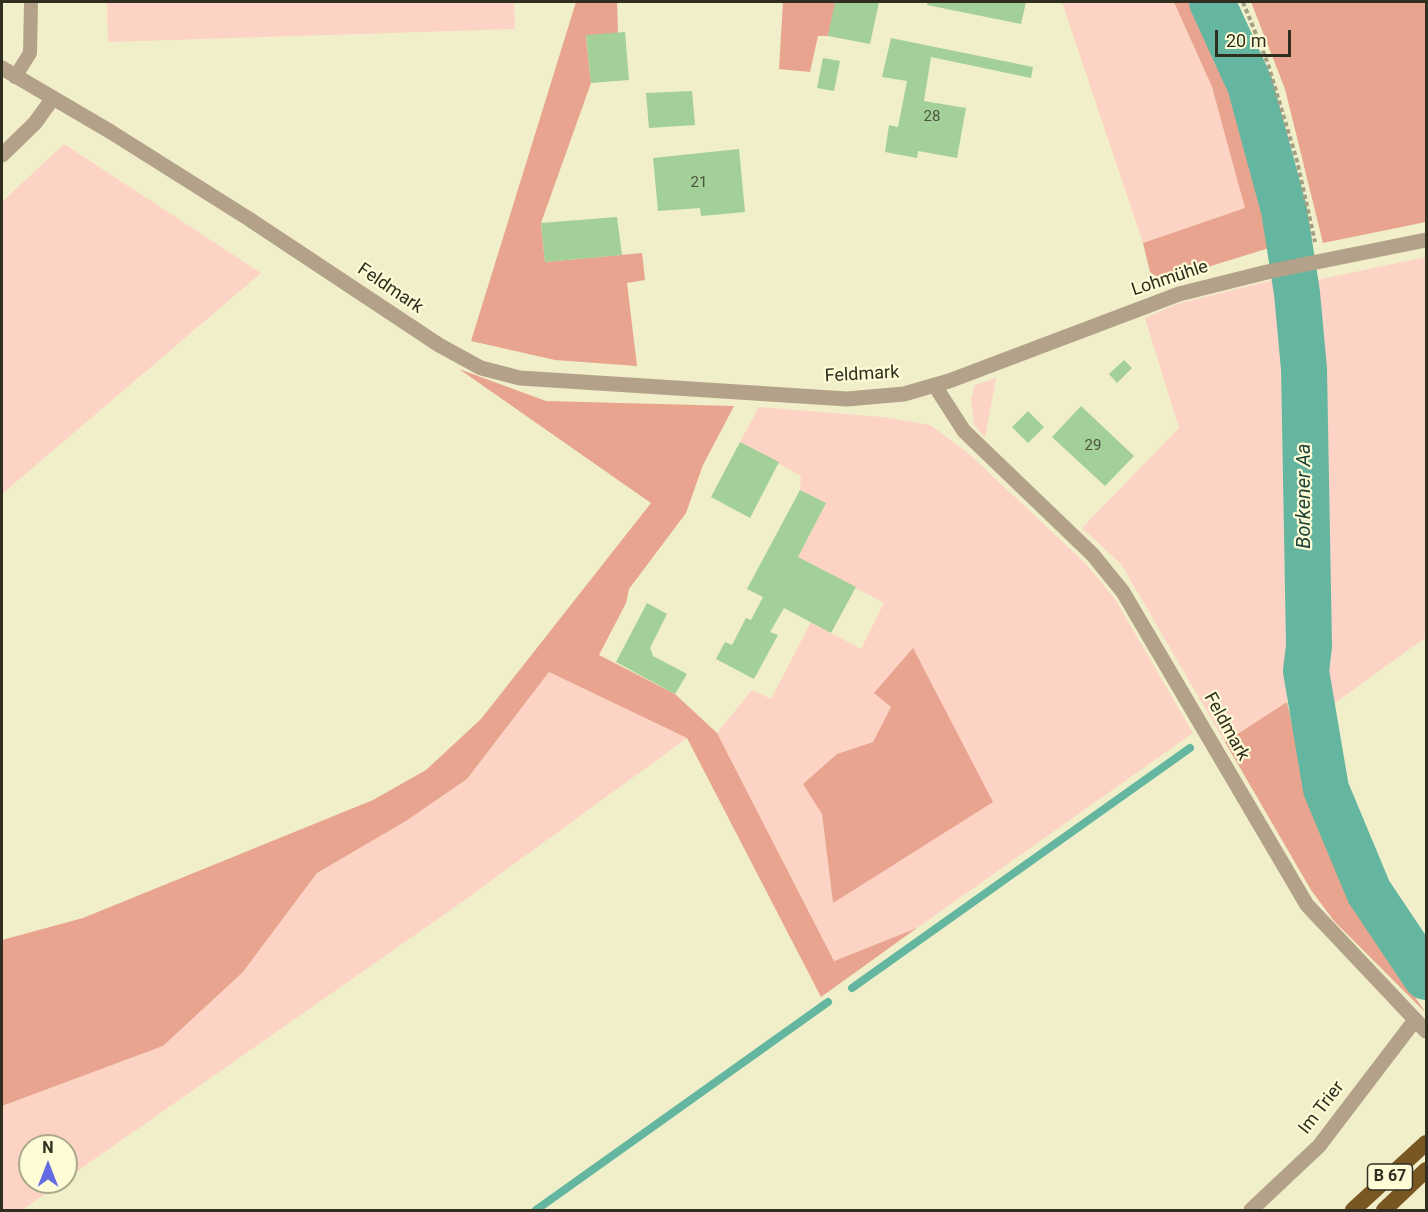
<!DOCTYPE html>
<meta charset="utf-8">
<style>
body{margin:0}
#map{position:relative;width:1428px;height:1212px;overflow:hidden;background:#f0efc9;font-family:Roboto,sans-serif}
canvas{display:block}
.frame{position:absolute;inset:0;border:3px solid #2f2e20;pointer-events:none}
.north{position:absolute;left:18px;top:1134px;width:60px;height:60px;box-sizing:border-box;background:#fdfcd6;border:2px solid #abaa8d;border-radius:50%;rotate:0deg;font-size:16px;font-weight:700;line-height:24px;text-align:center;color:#2f2e20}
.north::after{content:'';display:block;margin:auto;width:21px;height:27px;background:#636ce5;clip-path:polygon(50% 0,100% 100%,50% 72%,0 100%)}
.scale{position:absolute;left:1215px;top:30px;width:76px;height:27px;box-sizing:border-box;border:3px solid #2f2e20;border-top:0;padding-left:8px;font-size:18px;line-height:21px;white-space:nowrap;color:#2f2e20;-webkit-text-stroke:4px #fdfcd6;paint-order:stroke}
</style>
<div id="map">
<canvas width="1428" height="1212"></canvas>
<div class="frame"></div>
<div class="north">N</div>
<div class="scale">20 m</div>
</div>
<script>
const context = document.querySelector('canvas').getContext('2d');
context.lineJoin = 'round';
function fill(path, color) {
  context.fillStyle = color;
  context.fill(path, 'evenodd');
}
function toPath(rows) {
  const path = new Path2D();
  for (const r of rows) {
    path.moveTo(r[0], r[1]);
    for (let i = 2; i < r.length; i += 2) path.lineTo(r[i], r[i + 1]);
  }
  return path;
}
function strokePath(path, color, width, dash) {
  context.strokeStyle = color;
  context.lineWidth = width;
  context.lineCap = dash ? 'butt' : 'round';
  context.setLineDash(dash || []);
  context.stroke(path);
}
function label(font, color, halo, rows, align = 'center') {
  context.font = font + ' Roboto,sans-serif';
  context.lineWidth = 4.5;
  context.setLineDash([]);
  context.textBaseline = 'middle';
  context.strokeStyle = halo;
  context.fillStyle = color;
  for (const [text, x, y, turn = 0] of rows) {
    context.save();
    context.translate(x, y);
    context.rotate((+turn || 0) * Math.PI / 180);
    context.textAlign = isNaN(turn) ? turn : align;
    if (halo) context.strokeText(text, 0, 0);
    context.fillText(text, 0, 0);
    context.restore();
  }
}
const green = toPath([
 [107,2,514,2,515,29,108,42],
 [1062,2,1174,2,1212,87,1246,208,1143,243],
 [64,144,261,273,2,494,2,202],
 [1426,257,1426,637,1328,708,1321,622,1320,398,1312,281],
 [1273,280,1280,326,1287,702,1225,742,1121,564,1082,528,1179,428,1145,318,1177,304],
 [996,378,985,438,974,424,971,399,975,385],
 [759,407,883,417,930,425,969,454,1085,563,1115,599,1193,733,917,928,834,961,717,733,752,690,771,699,811,622,861,649,884,603,798,557,826,503,800,490,801,476,740,442],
 [913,648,833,903,822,814,837,754,873,742,891,707,875,693],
 [549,672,687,738,452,909,66,1179,66,1146,30,1146,30,1182,62,1182,22,1210,2,1210,2,1106,163,1046,243,972,317,873,406,821,467,779]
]);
const forest = toPath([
 [576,2,617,2,618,33,586,36,591,83,541,223,545,262,642,253,645,280,627,283,637,366,555,360,471,341],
 [783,2,836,2,828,36,818,36,810,72,779,69],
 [1174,2,1192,2,1228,87,1252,164,1269,248,1169,279,1156,276,1150,272,1143,243,1245,208,1212,87],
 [1251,2,1426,2,1426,222,1323,243,1285,89],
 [459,369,546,401,734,406,703,465,686,513,629,589,626,603,599,655,675,694,717,733,834,961,917,928,821,997,687,738,549,672,467,779,406,821,317,873,243,972,163,1046,2,1106,2,940,83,918,373,800,426,770,481,719,651,503],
 [913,648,993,802,833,903,822,814,803,784,837,754,873,742,891,707,874,693],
 [1287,702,1304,778,1329,854,1364,923,1426,1013,1334,921,1311,890,1225,742]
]);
const stream = toPath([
 [852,988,1190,748],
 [536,1210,828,1002]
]);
const river = toPath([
 [1212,2,1250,85,1284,210,1297,293,1304,369,1309,646,1306,671,1326,789,1369,892,1426,977]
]);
const building = toPath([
 [835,2,879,2,870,44,828,36],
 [928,2,1026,2,1021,24,927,5],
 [625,32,629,80,591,83,586,35],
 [891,38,1033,67,1031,78,931,57,924,101,966,108,957,158,918,151,917,158,885,152,889,125,898,127,907,81,882,77],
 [823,58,840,61,834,91,817,88],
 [692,91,695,125,649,128,646,93],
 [739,149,745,212,701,216,700,208,658,211,653,158],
 [617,217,622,255,545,262,541,223],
 [1124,360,1132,368,1117,383,1109,374],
 [1081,406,1134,456,1105,486,1052,437],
 [1028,411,1044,427,1028,443,1012,427],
 [740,442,779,462,750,518,711,497],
 [800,490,826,503,798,557,856,587,831,633,784,608,770,632,778,635,754,679,716,659,725,642,732,645,746,618,751,620,763,597,747,589],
 [647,603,667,614,650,648,653,656,687,674,675,694,616,662]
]);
const path = toPath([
 [1243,2,1268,64,1297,161,1315,242]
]);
const service = toPath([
 [15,77,30,53,31,2]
]);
const minor = toPath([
 [2,68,111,132,249,219,439,345,481,368,520,378,847,399,904,394,949,381,1179,294,1267,272,1426,240],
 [2,155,35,123,53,98],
 [935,386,964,431,1093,555,1123,592,1307,905,1426,1031],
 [1251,1210,1319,1146,1415,1020]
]);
const trunk = toPath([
 [1353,1210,1426,1143],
 [1384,1210,1426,1170]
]);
const numberNames = [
 ["28",932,117],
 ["21",699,183],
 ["29",1093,446]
];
const shields = [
 [1390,1177,45]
];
const shieldNames = [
 ["B 67",1390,1177]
];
const streetNames = [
 ["Lohmühle",1170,279,-18],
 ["Feldmark",390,289,34],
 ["Feldmark",862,375,-3],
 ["Feldmark",1226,727,61],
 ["Im Trier",1322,1108,-52]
];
const waterNames = [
 ["Borkener Aa",1305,496,-90]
];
fill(green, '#fdd3c6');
fill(forest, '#e8a48f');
strokePath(stream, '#65b6a0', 8);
strokePath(river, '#65b6a0', 46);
fill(building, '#a3cf99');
strokePath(path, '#a1a084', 4, [4.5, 3]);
strokePath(service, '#b4a18a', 14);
strokePath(minor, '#b4a18a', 15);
strokePath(trunk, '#7a5623', 16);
label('15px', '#4c563e', null, numberNames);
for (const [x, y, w] of shields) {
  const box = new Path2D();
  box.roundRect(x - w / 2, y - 13, w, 26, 4.5);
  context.fillStyle = '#fdfcd6';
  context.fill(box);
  strokePath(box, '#2f2e20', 1.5);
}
label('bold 16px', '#2f2e20', null, shieldNames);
label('18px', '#2f2e20', '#fdfcd6', streetNames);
label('italic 20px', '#1e443a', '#fdfcd6', waterNames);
</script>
